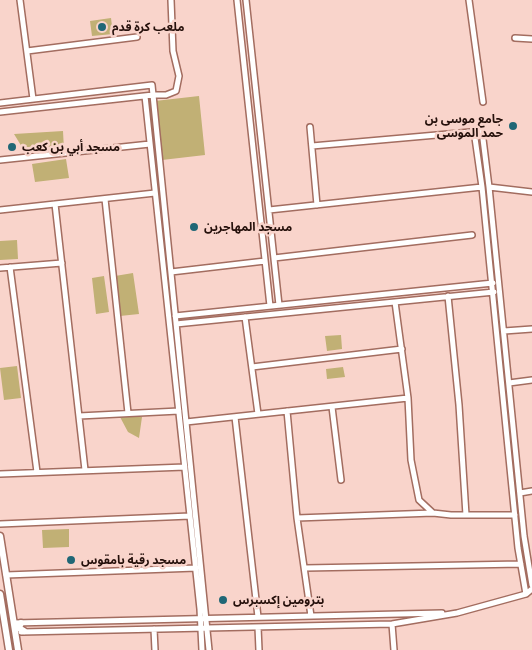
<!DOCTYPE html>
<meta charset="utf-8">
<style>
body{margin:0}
canvas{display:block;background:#f9d4cb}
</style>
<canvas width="532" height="650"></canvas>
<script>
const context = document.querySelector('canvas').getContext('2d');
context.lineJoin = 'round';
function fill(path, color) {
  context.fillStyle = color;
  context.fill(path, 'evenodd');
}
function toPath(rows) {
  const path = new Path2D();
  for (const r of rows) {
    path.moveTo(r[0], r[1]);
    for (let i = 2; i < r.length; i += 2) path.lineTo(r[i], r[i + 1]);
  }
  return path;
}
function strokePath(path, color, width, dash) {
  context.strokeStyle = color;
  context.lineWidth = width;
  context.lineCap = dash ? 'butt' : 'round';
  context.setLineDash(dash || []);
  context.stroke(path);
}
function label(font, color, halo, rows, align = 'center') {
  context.font = font + ' "Public Sans","Noto Sans Arabic",sans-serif';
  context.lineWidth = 5;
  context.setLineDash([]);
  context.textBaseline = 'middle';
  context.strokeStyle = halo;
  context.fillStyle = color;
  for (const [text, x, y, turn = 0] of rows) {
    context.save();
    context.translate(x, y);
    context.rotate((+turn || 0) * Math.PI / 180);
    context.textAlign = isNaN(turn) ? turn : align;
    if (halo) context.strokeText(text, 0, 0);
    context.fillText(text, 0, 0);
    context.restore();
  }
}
const green = toPath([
 [111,18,113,34,92,36,90,21],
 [199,96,205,155,162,160,155,101],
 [63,131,64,150,25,152,14,134],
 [66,159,69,178,35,182,32,164],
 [17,240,18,259,0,260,0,241],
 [133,273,139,314,120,316,115,276],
 [104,276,109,312,96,314,92,278],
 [341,335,342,349,327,351,325,336],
 [17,366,21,398,4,400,0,368],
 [343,367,345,377,327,379,326,369],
 [120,417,142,417,139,438,128,432],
 [69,529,69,547,43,548,42,530]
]);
const minor = toPath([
 [20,0,33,99],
 [237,0,270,306],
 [246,0,279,305],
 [469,0,483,102],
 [515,38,532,39],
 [27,51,137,37],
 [145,96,200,609,202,650],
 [0,103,152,85,209,650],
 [0,112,153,95,166,95,176,91,179,76,173,51,171,0],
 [310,127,317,205],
 [474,131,482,187,518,548,526,594],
 [312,146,482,131,489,187,524,536,532,585],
 [0,160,150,144],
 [489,187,532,192],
 [105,199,128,413],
 [55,204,85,470],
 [0,210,155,193],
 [269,210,482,187],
 [274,258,472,235],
 [10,267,37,472],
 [0,268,62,263],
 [171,272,265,261],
 [448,296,459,405,466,515],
 [395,302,408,398,411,460,419,500,433,513,451,515,515,515],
 [175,316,493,283],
 [245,317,258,414],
 [176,324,494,292],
 [504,331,532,329],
 [252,367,402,349],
 [509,383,532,380],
 [332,407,341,480],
 [287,411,297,518,311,616],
 [79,416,179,411],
 [235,417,258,617],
 [186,422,408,398],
 [0,474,185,467],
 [520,493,532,491],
 [297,518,433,513],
 [0,524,190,516],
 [305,568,521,564],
 [6,575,196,568],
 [14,623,442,613],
 [392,624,394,650],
 [258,627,259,650],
 [154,629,155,650],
 [21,632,392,624,457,613,526,594,532,589]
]);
const major = toPath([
 [0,536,18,650],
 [0,594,9,650],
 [21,623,19,628,24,631]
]);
const markers = [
 [102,27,5,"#206776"],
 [513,126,5,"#206776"],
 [12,147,5,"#206776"],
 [194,227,5,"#206776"],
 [71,560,5,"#206776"],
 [223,600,5,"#206776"]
];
const poiNames = [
 ["ملعب كرة قدم",112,27],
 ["جامع موسى بن",503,119,"right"],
 ["حمد الموسى",503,133,"right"],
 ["مسجد أبي بن كعب",22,147],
 ["مسجد المهاجرين",204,227],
 ["مسجد رقية بامقوس",81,560],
 ["بترومين إكسبرس",233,600]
];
fill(green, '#c1b075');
strokePath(minor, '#a36d60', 8);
strokePath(major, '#a36d60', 9);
strokePath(minor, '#fff', 5);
strokePath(major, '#fff', 6);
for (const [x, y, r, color] of markers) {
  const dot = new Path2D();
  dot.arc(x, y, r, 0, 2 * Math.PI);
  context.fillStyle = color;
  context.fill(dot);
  strokePath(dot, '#f9d4cb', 2);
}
label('bold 12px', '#25100b', '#f9d4cb', poiNames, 'left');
</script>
